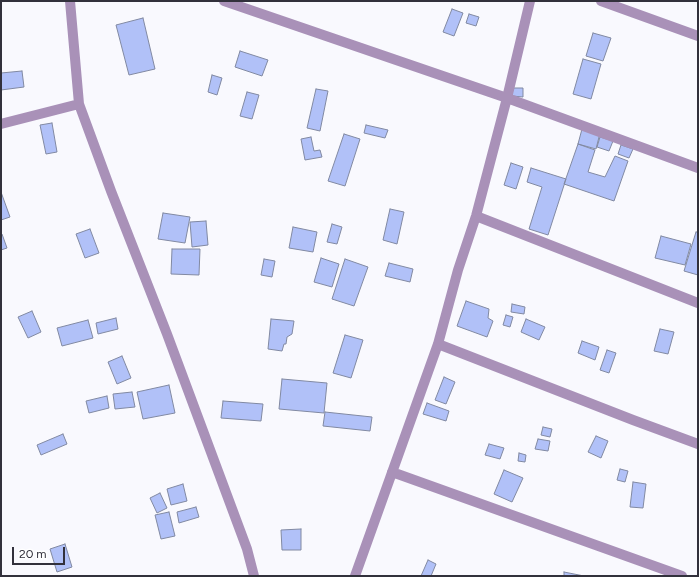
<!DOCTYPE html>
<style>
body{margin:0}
#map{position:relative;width:699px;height:577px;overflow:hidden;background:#f9f9fe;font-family:Figtree,sans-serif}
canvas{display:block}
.frame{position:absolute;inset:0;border:2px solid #32313c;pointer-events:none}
.scale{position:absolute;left:12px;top:547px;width:53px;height:18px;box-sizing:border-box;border:2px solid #32313c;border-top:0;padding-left:5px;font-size:12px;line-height:14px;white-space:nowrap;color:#32313c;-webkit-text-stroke:3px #fff;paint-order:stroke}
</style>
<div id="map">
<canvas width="699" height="577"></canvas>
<div class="frame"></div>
<div class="scale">20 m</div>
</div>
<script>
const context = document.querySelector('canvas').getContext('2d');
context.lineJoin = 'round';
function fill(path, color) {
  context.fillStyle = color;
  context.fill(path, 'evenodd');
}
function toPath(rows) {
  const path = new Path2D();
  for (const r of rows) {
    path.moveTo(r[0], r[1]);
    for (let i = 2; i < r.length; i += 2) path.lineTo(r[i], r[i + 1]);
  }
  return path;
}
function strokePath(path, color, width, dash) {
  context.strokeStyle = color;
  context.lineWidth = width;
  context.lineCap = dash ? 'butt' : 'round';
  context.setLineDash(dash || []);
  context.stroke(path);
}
const building = toPath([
 [452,9,463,13,454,36,443,32,452,9],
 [469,14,479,17,476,26,466,23,469,14],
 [143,18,155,69,129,75,116,25,143,18],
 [593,33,611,38,603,61,586,56,593,33],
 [240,51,268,60,262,76,235,67,240,51],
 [583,59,601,64,591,99,573,94,583,59],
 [22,71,24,87,1,90,1,73,22,71],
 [212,75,222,78,217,95,208,92,212,75],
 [513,88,523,88,523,97,512,96,513,88],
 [316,89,328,91,320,131,307,128,316,89],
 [247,92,259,95,252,119,240,116,247,92],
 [52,123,57,152,46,154,40,125,52,123],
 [366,125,388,130,385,138,364,133,366,125],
 [582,129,600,133,596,149,578,144,582,129],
 [344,134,360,139,345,186,328,181,344,134],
 [311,137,314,151,320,150,322,157,305,160,301,139,311,137],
 [600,137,613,141,609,151,597,147,600,137],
 [578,144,595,150,588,172,605,177,615,156,628,161,614,201,564,184,578,144],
 [621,145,633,149,629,158,618,154,621,145],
 [511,163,523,167,516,189,504,185,511,163],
 [531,168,566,179,548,235,529,229,542,187,527,182,531,168],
 [1,192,10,217,1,220,1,192],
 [390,209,404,212,397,244,383,240,390,209],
 [163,213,190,217,185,243,158,239,163,213],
 [206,221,208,245,192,247,190,222,206,221],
 [332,224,342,227,337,244,327,242,332,224],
 [293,227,317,232,313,252,289,248,293,227],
 [90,229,99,253,85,258,76,234,90,229],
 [696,232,698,232,698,275,684,271,696,232],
 [1,234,2,234,7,248,1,250,1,234],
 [661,236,691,244,685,265,655,258,661,236],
 [172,249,200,249,199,275,171,274,172,249],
 [321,258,339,264,332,287,314,282,321,258],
 [264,259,275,261,272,277,261,275,264,259],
 [345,259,368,267,354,306,332,299,345,259],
 [389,263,413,269,410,282,385,276,389,263],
 [466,301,489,309,488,318,493,321,487,337,457,326,466,301],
 [512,304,525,307,524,314,511,312,512,304],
 [32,311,41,332,28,338,18,317,32,311],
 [506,315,513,317,510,327,503,325,506,315],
 [116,318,118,329,98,334,96,323,116,318],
 [271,319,294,321,292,334,287,337,286,344,284,344,282,351,268,349,271,319],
 [526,319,545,327,539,340,521,332,526,319],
 [88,320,93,338,62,346,57,328,88,320],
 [660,329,674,332,668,354,654,351,660,329],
 [345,335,363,340,351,378,333,373,345,335],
 [582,341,599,347,595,360,578,353,582,341],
 [607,350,616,353,609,373,600,370,607,350],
 [122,356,131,378,117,384,108,362,122,356],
 [444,377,455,382,446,404,435,400,444,377],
 [282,379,327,383,324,413,279,409,282,379],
 [169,385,175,413,143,419,137,392,169,385],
 [132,392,135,407,115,409,113,394,132,392],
 [107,396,109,408,89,413,86,401,107,396],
 [223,401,263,404,261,421,221,418,223,401],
 [427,403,449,411,446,421,423,414,427,403],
 [325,412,372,417,370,431,323,426,325,412],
 [543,427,552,429,550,437,541,435,543,427],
 [63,434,67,444,41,455,37,445,63,434],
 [596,436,608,441,601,458,588,452,596,436],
 [538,439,550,441,548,451,535,449,538,439],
 [489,444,504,448,500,459,485,455,489,444],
 [519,453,526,455,525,462,518,461,519,453],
 [620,469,628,471,625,482,617,480,620,469],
 [504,470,523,478,512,502,494,494,504,470],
 [633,482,646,484,643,508,630,507,633,482],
 [183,484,187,501,171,505,167,489,183,484],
 [160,493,167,508,157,513,150,498,160,493],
 [196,507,199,517,179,523,177,512,196,507],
 [169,512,175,536,161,539,155,515,169,512],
 [301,529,301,550,282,550,281,530,301,529],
 [65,544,72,567,57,572,50,549,65,544],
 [428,560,436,564,431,576,421,576,428,560],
 [564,572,584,576,564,576,564,572]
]);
const minor = toPath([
 [70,1,79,104,111,191,167,334,247,549,254,576],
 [224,1,507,98,698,168],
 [601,1,698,36],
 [1,124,79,104],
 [476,216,698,303],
 [438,344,633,420,698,444],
 [392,472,682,576],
 [355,576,438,344,458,270,476,216,507,98,530,1]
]);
fill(building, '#b1c1f8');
strokePath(building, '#8189a2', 1);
strokePath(minor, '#a991b8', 10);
</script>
